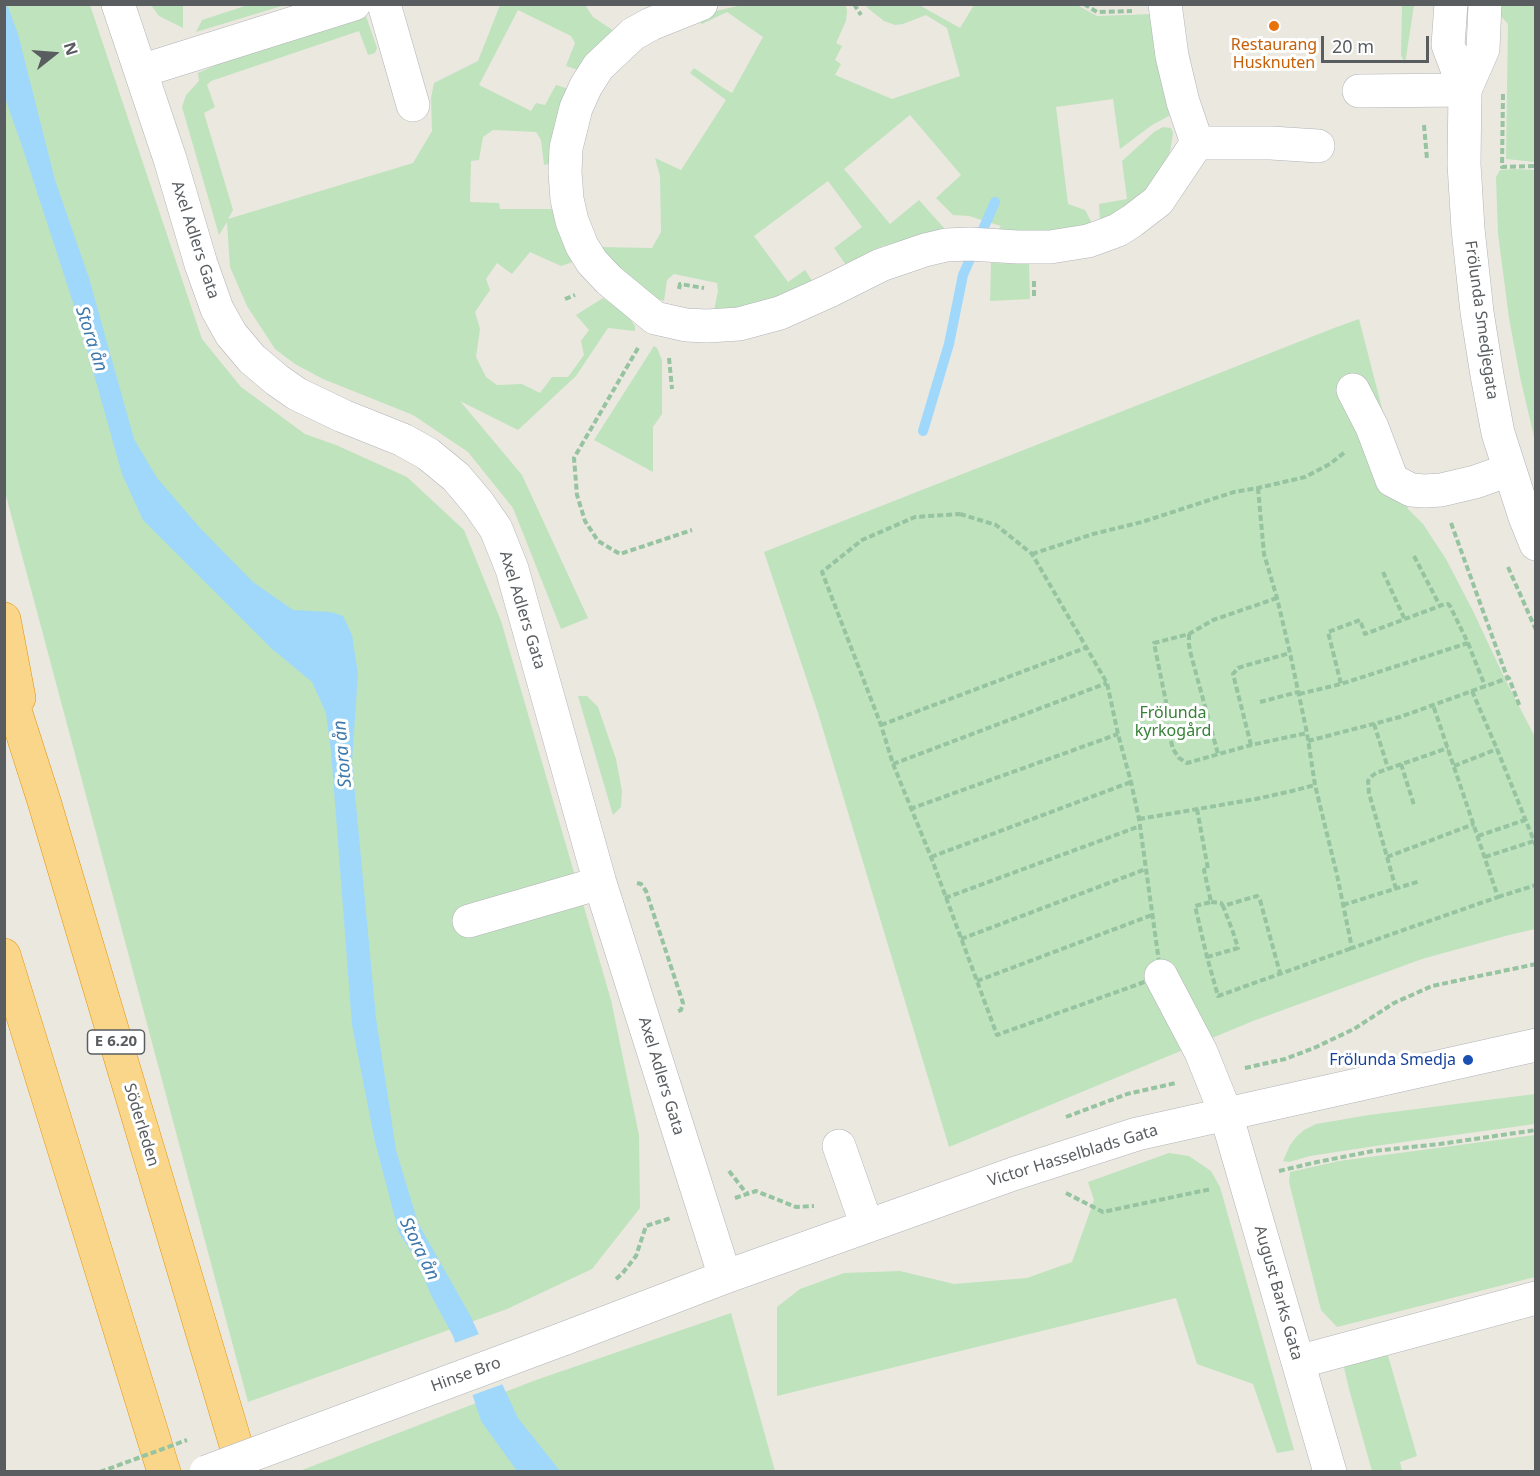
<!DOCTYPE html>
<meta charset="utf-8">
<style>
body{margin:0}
#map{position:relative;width:1540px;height:1476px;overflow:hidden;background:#ebe8e0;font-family:"Noto Sans",sans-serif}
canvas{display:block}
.frame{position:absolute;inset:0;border:6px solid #595d60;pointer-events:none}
.north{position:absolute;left:24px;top:24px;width:60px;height:60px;-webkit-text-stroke:4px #fff;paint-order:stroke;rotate:73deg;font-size:16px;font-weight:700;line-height:24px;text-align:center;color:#595d60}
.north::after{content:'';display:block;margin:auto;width:21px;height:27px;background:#595d60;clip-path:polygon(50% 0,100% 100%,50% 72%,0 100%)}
.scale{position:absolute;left:1321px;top:36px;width:108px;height:27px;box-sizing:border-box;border:3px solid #595d60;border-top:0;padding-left:8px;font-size:18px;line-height:21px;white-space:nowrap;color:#595d60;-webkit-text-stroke:4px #fff;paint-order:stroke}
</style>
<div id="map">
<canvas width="1540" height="1476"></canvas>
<div class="frame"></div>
<div class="north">N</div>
<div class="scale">20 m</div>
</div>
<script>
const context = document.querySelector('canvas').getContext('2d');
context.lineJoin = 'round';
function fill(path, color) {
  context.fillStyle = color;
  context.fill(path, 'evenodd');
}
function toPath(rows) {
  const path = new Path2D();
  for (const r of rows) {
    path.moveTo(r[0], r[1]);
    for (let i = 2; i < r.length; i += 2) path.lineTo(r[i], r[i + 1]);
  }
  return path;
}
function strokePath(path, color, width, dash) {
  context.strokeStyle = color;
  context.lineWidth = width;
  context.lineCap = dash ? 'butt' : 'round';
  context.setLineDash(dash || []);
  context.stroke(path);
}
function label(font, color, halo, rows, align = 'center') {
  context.font = font + ' "Noto Sans",sans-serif';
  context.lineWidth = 6;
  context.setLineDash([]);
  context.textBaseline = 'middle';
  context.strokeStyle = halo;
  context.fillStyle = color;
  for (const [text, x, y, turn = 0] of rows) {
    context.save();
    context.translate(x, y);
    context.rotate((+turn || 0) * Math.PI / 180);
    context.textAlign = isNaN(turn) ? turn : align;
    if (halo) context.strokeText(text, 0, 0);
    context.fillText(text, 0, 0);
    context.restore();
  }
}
const green = toPath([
 [251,4,285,5,196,32,202,20],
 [4,5,90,5,202,339,241,387,305,434,336,445,407,477,464,530,501,621,611,1000,639,1135,640,1208,592,1269,507,1309,248,1402,5,492],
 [151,5,183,5,183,28,159,16],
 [500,5,585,5,593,17,617,33,578,70,566,66,575,43,571,36,518,10,479,85,531,111,536,103,545,105,556,85,572,90,551,163,544,165,541,140,536,132,493,130,483,137,479,160,471,161,470,202,499,203,500,209,557,209,576,261,561,266,530,252,512,274,497,263,486,279,490,290,475,312,480,329,476,357,486,377,497,385,522,384,540,393,552,377,568,377,584,355,581,341,589,330,576,315,603,298,627,315,635,326,635,331,608,328,576,376,518,430,460,401,522,475,588,618,561,629,513,508,468,452,413,415,323,379,295,364,275,349,247,306,230,267,227,222,219,235,182,107,186,95,199,81,198,73,239,55,366,16,377,48,375,53,368,55,359,31,211,81,207,85,215,107,204,113,233,210,228,219,413,163,432,131,431,98,434,83,478,61],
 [742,5,846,5,847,12,846,21,836,43,842,46,835,60,841,64,835,75,892,99,960,76,947,28,926,15,903,24,895,25,884,21,870,10,865,5,919,5,960,28,974,5,1077,5,1097,16,1153,14,1171,110,1169,116,1152,125,1120,149,1113,99,1056,107,1068,204,1085,210,1094,227,1065,234,997,231,1001,226,969,216,953,215,936,198,961,175,910,115,844,169,890,224,919,200,944,228,945,231,918,237,883,246,873,250,846,265,834,248,862,227,828,181,754,236,788,282,805,270,813,282,792,293,728,312,714,310,718,291,717,283,674,274,667,280,664,301,655,298,625,277,600,247,652,248,661,232,660,176,655,158,681,170,726,100,690,73,694,68,725,89,732,93,763,37,727,12,702,24,694,16],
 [1402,5,1414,5,1405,64,1401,55],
 [1500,5,1535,5,1535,162,1506,159,1508,24,1499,14],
 [1163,127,1171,128,1173,133,1169,158,1145,194,1100,222,1099,204,1127,199,1122,161,1154,132],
 [1515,169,1535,170,1535,441,1520,377,1509,318,1498,234,1496,177,1500,170],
 [991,263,1029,264,1030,299,990,301],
 [1359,319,1408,509,1423,524,1446,559,1473,611,1505,679,1535,737,1535,929,1509,935,1422,959,1253,1021,949,1147,818,713,764,552,1334,328],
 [654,346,657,348,662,360,662,414,653,427,653,472,594,440],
 [578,696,587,696,598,707,616,759,622,791,621,807,613,815],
 [1535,1094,1535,1124,1382,1145,1310,1156,1289,1162,1283,1161,1290,1145,1297,1136,1304,1130,1316,1124,1369,1115],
 [1535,1135,1535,1277,1337,1327,1321,1310,1289,1182,1290,1172,1339,1161],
 [1169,1153,1189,1156,1211,1171,1220,1187,1294,1450,1277,1453,1253,1384,1197,1364,1176,1298,777,1396,777,1307,800,1289,844,1273,900,1271,954,1284,1027,1278,1072,1262,1094,1200,1088,1182],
 [731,1313,775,1471,297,1472,536,1380],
 [1387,1352,1417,1456,1400,1462,1402,1471,1372,1471,1349,1389,1344,1367,1347,1364]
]);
const water = toPath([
 [7,4,18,34,55,180,89,278,134,439,157,478,201,529,253,582,293,610,331,612,343,616,352,635,358,674,352,762,376,1018,396,1150,418,1223,470,1315,518,1418,560,1471,517,1471,481,1421,453,1336,431,1295,417,1261,399,1233,375,1142,352,1025,331,751,326,713,312,682,271,648,143,520,122,474,79,321,23,149,5,98,4,5]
]);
const pier = toPath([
 [482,1333,506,1383,470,1396,452,1344]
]);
const stream = toPath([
 [923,431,949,344,963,275,995,202]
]);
const path = toPath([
 [854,4,861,15],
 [1084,4,1097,12,1132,11],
 [1503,94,1502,167,1536,166],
 [1424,125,1427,159],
 [1034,281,1034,298],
 [679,289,680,284,704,288],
 [565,299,575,295],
 [638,348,574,458,577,495,585,521,598,541,620,554,692,530],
 [669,358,672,389],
 [1258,488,1264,554,1277,598,1290,653,1307,733,1315,785,1337,875,1352,948,1498,897,1433,705],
 [960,514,996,525,1032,554,1107,683,1118,734,1131,782,1139,819,1161,976,997,1035,931,857,893,764,881,725,822,572,862,540,915,517,960,514],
 [1451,523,1507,677,1509,678,1520,707],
 [1032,554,1093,534,1142,522,1234,492,1258,488,1305,477,1330,464,1345,452],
 [1414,556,1440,606],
 [1508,567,1536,630],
 [1383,572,1405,620],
 [1277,598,1213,620,1189,634,1154,643,1167,707,1163,710,1173,749,1179,758,1187,763,1251,745,1307,733],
 [1189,634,1189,645,1191,655,1218,754],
 [1468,643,1485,686],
 [1472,691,1497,749,1536,846],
 [1299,694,1341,684,1468,643,1450,606,1448,604,1445,604,1365,634,1360,620,1328,632,1341,684],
 [1260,702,1298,692],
 [1374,724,1388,768],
 [881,725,1085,648],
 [1308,741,1400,717,1508,678],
 [1251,745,1233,674,1238,668,1244,666,1290,653],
 [893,764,1107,683],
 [1401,764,1414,805],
 [1454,766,1497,749],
 [910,809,1118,734],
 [1197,809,1208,869,1204,870,1211,902,1195,906,1207,957,1218,996,1352,948],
 [1139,819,1256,799,1292,791,1315,785],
 [1478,836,1525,820],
 [931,857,1131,782],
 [1387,857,1474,824],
 [1485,857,1534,841],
 [637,883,641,884,646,891,683,1003,681,1010,676,1012],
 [1396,889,1369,793,1368,781,1372,776,1376,773,1448,748],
 [1498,897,1536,885],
 [945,898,1140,826],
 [1211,902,1221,903,1223,906,1257,896,1260,900,1280,973],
 [1343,905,1420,881],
 [961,939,1146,869],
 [1207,957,1238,948,1233,932,1223,906],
 [977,981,1152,915],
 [1245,1068,1285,1059,1314,1048,1354,1029,1394,1003,1432,986,1536,964],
 [1066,1117,1127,1094,1176,1083],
 [729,1171,747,1194],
 [1279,1171,1317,1162,1373,1151,1440,1144,1536,1130],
 [1066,1193,1103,1212,1211,1189],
 [735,1198,756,1191,796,1207,814,1206],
 [616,1279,622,1274,636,1256,646,1226,671,1218]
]);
const minor = toPath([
 [118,4,170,159,201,264,217,309,231,334,252,359,277,380,297,394,343,416,403,440,428,454,456,477,478,503,496,529,512,569,600,883,725,1277],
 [384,4,413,105],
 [701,4,651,24,633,34,598,67,586,86,576,108,566,148,565,172,567,199,572,221,582,246,592,262,609,280,655,318,686,325,707,326,739,324,780,313,829,291,881,265,925,250,946,245,969,244,1018,247,1050,247,1088,241,1102,236,1118,230,1132,221,1158,201,1197,143],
 [1165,4,1172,56,1183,102,1197,143,1271,143,1318,146],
 [1451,4,1448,45,1465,90,1464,164,1468,229,1477,312,1487,375,1498,433,1525,517,1536,544],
 [141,71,354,4],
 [1465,90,1483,49,1485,4],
 [1359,91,1465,90],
 [1353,390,1372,427,1392,480,1411,490,1425,491,1441,490,1475,482,1509,470],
 [469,921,600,883],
 [1161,976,1201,1052,1226,1114,1330,1472],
 [839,1146,867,1226],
 [563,1339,725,1277,1013,1174,1137,1134,1536,1045],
 [1298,1362,1536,1298]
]);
const highway = toPath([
 [4,619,19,698],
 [4,676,44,801,244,1472],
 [4,955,164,1472]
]);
const pathBridge = toPath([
 [100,1472,187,1440]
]);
const minorBridge = toPath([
 [206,1472,563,1339]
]);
const markers = [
 [1274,26,6,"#e8710a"],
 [1468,1060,6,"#1a4fb4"]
];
const shields = [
 [116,1042,57]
];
const shieldNames = [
 ["E 6.20",116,1042]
];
const foodNames = [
 ["Restaurang",1274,45],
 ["Husknuten",1274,63]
];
const streetNames = [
 ["Axel Adlers Gata",195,240,72],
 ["Frölunda Smedjegata",1481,320,82],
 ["Axel Adlers Gata",522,610,73],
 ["Axel Adlers Gata",661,1076,73],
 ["Söderleden",141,1125,73],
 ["Victor Hasselblads Gata",1073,1156,-17],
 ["August Barks Gata",1278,1293,74],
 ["Hinse Bro",466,1375,-20]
];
const parkNames = [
 ["Frölunda",1173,713],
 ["kyrkogård",1173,731]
];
const transitNames = [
 ["Frölunda Smedja",1456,1060]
];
const waterNames = [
 ["Stora ån",91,339,72],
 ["Stora ån",343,754,-95],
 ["Stora ån",419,1249,64]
];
fill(green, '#bfe3bd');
fill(water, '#a0d8fc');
fill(pier, '#ebe8e0');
strokePath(stream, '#a0d8fc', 10);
strokePath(minor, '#b1b3b7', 34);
strokePath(highway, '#e39308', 34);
strokePath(path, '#96c3a0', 4, [6, 3]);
strokePath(minor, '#fff', 33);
strokePath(highway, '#f9d68a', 33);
strokePath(minorBridge, '#b1b3b7', 34, []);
strokePath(pathBridge, '#96c3a0', 4, [6, 3]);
strokePath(minorBridge, '#fff', 33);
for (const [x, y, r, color] of markers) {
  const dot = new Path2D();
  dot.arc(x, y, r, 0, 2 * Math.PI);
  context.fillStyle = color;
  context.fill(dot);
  strokePath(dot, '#fff', 2);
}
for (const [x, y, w] of shields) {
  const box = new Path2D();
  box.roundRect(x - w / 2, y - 12, w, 24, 4.5);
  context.fillStyle = '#fff';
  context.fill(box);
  strokePath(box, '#595d60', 1.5);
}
label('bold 15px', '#595d60', null, shieldNames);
label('16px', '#c56008', '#fff', foodNames);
label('16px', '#595d60', '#fff', streetNames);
label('16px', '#378137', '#fff', parkNames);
label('16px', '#164399', '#fff', transitNames, 'right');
label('italic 18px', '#3f79ac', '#fff', waterNames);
</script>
